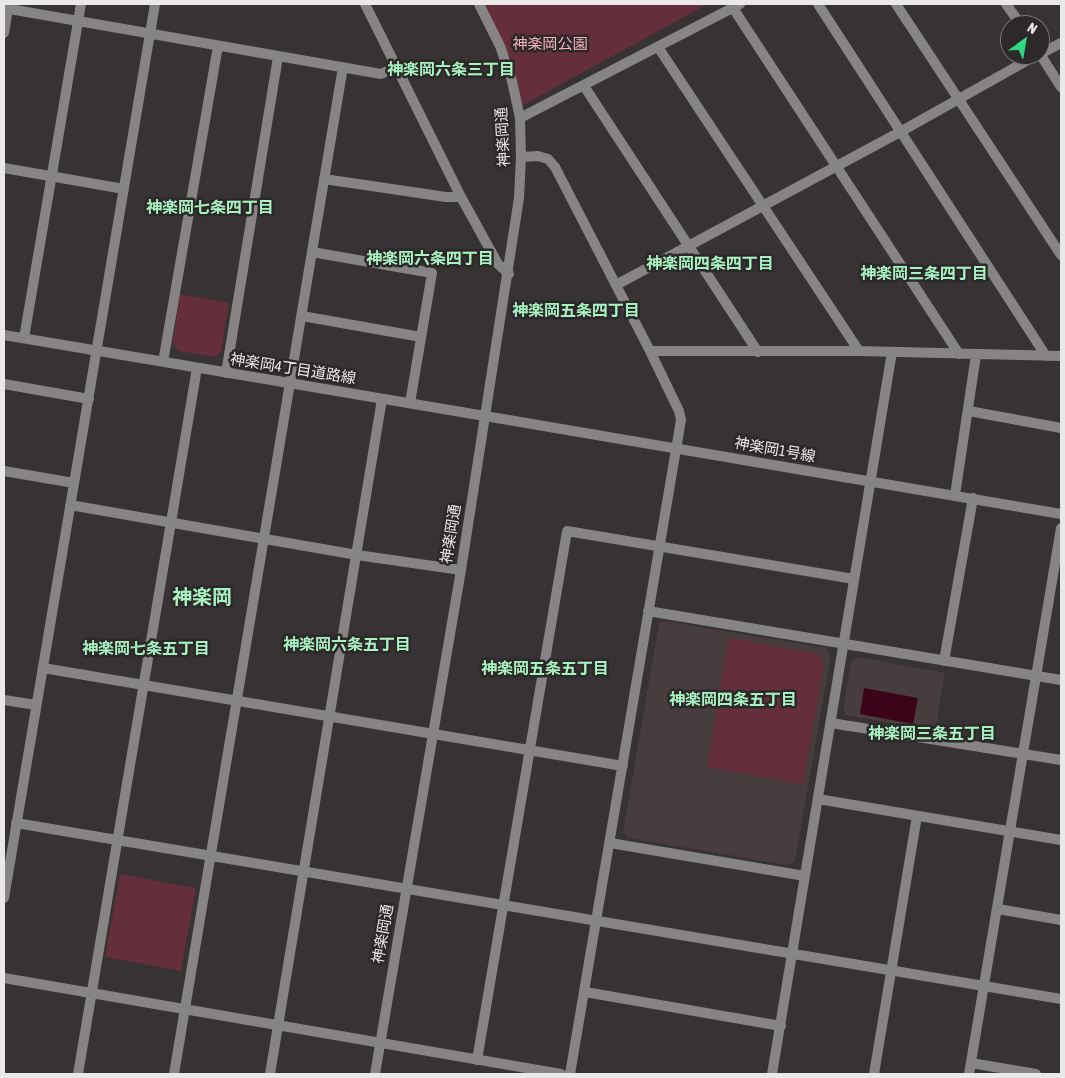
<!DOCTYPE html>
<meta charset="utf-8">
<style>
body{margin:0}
#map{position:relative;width:1065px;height:1078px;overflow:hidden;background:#373233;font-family:"Asap Condensed",sans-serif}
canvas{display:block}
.frame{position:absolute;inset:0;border:5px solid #ebe8e9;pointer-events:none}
.north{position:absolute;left:1000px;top:15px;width:50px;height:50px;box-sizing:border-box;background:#2d2829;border:1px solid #797576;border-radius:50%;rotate:32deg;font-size:14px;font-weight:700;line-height:20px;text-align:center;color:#ebe8e9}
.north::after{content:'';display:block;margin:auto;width:18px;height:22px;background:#31d882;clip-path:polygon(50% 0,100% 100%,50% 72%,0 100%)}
</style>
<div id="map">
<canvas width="1065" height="1078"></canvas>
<div class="frame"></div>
<div class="north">N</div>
</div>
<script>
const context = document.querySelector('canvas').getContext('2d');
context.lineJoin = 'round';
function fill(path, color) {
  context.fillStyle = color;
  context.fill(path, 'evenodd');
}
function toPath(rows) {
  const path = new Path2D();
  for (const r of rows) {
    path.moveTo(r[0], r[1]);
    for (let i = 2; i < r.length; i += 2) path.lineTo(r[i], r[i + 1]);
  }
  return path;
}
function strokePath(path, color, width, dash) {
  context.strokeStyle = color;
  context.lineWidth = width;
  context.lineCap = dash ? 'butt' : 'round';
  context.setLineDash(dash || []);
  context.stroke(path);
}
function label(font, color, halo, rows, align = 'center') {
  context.font = font + ' "Asap Condensed","Noto Sans JP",sans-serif';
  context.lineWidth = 5;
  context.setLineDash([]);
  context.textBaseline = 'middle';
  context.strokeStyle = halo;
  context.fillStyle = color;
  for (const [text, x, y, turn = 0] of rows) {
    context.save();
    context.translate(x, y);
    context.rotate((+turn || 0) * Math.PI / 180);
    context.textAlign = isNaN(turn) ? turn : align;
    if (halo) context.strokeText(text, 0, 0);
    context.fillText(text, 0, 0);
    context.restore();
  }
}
const built = toPath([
 [664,621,826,648,831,655,795,861,787,865,628,838,623,832,659,624],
 [858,657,945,673,935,731,846,715,843,709,851,661]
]);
const green = toPath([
 [483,4,708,4,521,106,511,59],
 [180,294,229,303,221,352,215,357,178,351,173,342],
 [729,638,819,654,824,663,803,784,707,767],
 [120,874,196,888,181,971,105,957]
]);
const water = toPath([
 [864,688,918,698,913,724,860,714]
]);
const minor = toPath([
 [365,4,461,197,498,264,509,274],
 [818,4,1046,356],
 [896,4,1061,255],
 [1006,4,1021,25],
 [4,8,381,74,396,67],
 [733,8,959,354],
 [4,33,8,9],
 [658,47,859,351],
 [1040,54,1061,87],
 [1040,54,1061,43],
 [584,86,758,352],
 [520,118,740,4],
 [521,157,538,156,548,159,555,167,650,351,679,411,681,420,570,1074],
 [4,168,124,189],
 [324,179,446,197,461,197],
 [312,252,432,273,410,403],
 [616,285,900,132,1037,55],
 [302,316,421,337],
 [4,335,485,416],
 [24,338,81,4],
 [650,351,859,351,1061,356],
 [163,362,218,46],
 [226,373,278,57],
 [4,384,89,399],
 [969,411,1061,428],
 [4,471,74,483],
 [955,495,976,355],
 [70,505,357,555,461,570],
 [648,611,1061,680],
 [944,661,973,498],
 [43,668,623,766],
 [4,700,36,705],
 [831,723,1061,760],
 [818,799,1061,840],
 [16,823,1061,999],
 [610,843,805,876],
 [4,898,155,4],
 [998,909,1061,920],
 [4,978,561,1074],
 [585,992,781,1026],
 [477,1060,567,531,854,579],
 [971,1063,1036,1074],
 [78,1074,197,368],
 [174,1074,343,67],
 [270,1074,382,399],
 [772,1074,892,352],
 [874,1074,917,816],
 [969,1074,1061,528]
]);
const tertiary = toPath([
 [485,416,1061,514],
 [375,1074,461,570,519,198,521,157,520,118,512,81,500,46,479,4]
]);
const parkNames = [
 ["神楽岡公園",550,44]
];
const streetNames = [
 ["神楽岡通",503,137,-93],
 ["神楽岡4丁目道路線",293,369,9],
 ["神楽岡1号線",775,450,10],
 ["神楽岡通",451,534,-81],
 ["神楽岡通",383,934,-80]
];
const neighbourhoodNames = [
 ["神楽岡六条三丁目",451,70],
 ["神楽岡七条四丁目",210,208],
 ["神楽岡六条四丁目",430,259],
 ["神楽岡四条四丁目",710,264],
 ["神楽岡三条四丁目",924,274],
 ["神楽岡五条四丁目",576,311],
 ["神楽岡六条五丁目",347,645],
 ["神楽岡七条五丁目",146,649],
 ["神楽岡五条五丁目",545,669],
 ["神楽岡四条五丁目",733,700],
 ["神楽岡三条五丁目",932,734]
];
const districtNames = [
 ["神楽岡",202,598]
];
fill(built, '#473c3e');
fill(green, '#642e3c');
fill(water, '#3c0419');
strokePath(minor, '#868484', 10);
strokePath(tertiary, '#868484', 10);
label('15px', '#f9b3c2', '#2d2829', parkNames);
label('15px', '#ebe8e9', '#2d2829', streetNames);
label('bold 16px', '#a8f2c1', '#2d2829', neighbourhoodNames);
label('bold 20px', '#a8f2c1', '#2d2829', districtNames);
</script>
